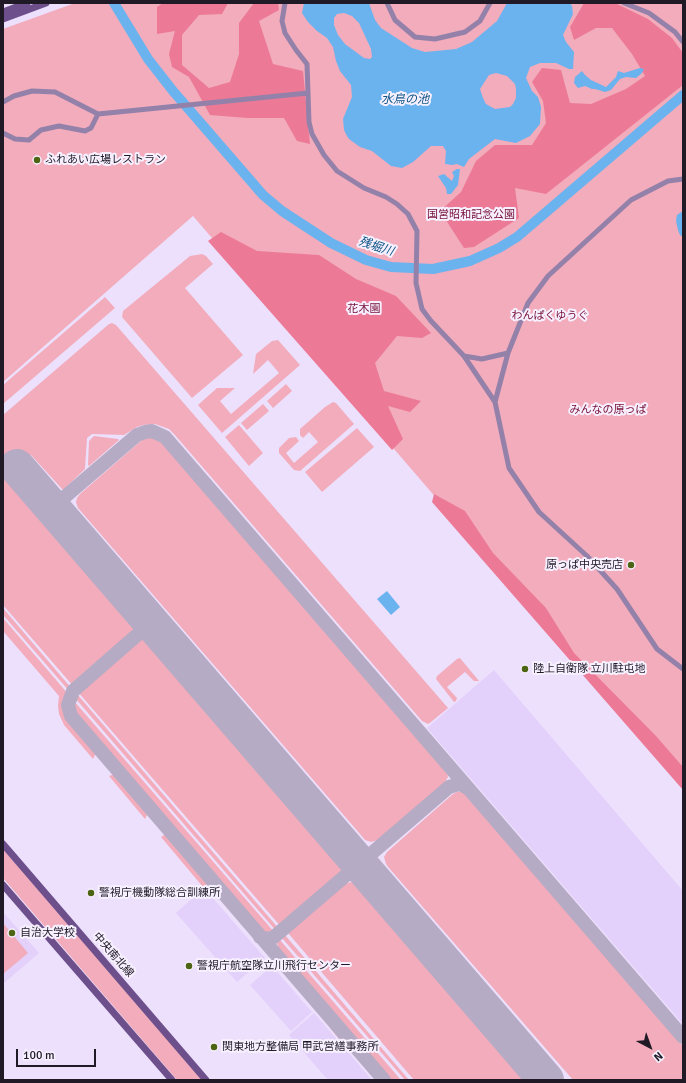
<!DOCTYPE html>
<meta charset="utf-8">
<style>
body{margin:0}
#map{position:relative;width:686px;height:1083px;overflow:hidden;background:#ede0fd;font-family:Signika,sans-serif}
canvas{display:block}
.frame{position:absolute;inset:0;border:4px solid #201a27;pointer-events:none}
.north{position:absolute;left:630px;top:1027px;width:40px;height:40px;-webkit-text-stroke:3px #f7f0ff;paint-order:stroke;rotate:139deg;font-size:11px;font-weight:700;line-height:16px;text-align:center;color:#201a27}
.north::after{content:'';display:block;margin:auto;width:14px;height:18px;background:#201a27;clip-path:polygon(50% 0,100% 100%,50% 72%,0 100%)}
.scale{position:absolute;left:16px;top:1049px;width:80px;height:18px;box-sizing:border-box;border:2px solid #201a27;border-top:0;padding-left:5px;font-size:12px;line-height:14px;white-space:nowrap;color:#201a27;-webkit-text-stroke:3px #f7f0ff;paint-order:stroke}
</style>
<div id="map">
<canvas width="686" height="1083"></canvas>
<div class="frame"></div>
<div class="north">N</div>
<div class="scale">100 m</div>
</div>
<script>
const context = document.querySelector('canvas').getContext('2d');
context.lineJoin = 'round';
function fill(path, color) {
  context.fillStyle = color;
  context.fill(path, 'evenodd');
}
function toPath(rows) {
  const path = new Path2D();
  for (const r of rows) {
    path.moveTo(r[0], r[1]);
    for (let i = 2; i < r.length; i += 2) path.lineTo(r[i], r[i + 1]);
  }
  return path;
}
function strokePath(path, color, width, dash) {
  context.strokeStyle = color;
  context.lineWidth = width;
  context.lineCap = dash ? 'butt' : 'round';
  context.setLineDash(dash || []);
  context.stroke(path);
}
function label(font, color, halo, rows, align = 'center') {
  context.font = font + ' Signika,"Noto Sans JP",sans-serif';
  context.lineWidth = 4;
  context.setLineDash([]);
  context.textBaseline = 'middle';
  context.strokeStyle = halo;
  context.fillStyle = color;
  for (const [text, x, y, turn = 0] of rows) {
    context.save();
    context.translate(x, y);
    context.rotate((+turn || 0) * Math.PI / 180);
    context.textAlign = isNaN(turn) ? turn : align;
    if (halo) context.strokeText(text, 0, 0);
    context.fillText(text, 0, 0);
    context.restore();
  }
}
const built = toPath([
 [494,670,683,891,683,1022,682,1023,427,728],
 [204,888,265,958,237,982,176,913],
 [3,912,39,953,3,984],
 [272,966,312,1012,291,1031,250,985],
 [314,1013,372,1080,328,1080,289,1035]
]);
const green = toPath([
 [75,3,683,3,683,784,193,216,3,382,3,29],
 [202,254,206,256,213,264,185,288,243,355,192,398,122,317,123,311,190,256],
 [105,297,115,308,3,404,3,385],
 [112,323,116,325,448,708,431,722,428,724,422,721,174,434,169,429,155,424,143,425,137,427,124,435,92,434,87,438,85,469,63,490,31,455,5,477,133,627,134,630,132,636,74,687,3,605,3,415,109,324],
 [278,340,300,365,222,433,198,405,217,388,235,388,220,401,231,414,279,373,268,360,253,374,256,354,272,341],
 [286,384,292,391,273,408,267,401],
 [333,402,336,403,354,424,300,471,294,470,279,453,279,448,289,438,296,437,299,441,286,453,294,463,318,442,309,432,303,438,300,435,300,429,325,407],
 [263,404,269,411,247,430,241,423],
 [239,425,263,453,249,466,225,437],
 [357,428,374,447,322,492,305,472],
 [94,436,118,439,119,440,89,466,88,465,89,441],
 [147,438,153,438,159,440,164,444,447,772,448,777,445,782,378,840,371,842,365,840,360,834,78,508,76,502,77,498,80,494,142,440],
 [3,608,72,689,70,692,3,615],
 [3,618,69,695,67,699,67,712,73,723,95,749,96,753,93,759,64,725,59,714,58,706,59,696,3,631],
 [140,640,143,640,148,643,341,867,343,871,340,877,282,928,78,692,136,642],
 [460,658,479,681,474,681,465,672,447,687,457,698,456,701,454,702,436,679,437,676,457,659],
 [77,694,280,930,277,932,75,698],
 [74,701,275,933,270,936,264,934,81,721,75,712],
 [112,775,118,776,147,811,147,815,145,819,109,776],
 [457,792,462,792,467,795,683,1046,683,1080,573,1080,389,868,386,864,384,857,387,852,453,794],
 [164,835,169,835,209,883,203,887,161,837],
 [3,849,202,1080,177,1080,3,878],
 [351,882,355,884,525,1080,414,1080,288,933,343,885],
 [3,923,28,953,3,974],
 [285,935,409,1080,405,1080,282,938],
 [280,940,401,1080,391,1080,279,950,277,943],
 [333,1025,348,1042,344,1045,330,1028]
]);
const forest = toPath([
 [163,3,205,3,206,4,208,3,228,3,222,14,199,15,182,35,182,65,209,88,230,82,239,54,239,23,254,3,278,3,279,10,259,21,273,64,303,71,310,144,297,141,284,118,247,118,210,115,189,77,172,67,169,54,175,31,157,34,157,7],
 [584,3,615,3,648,19,672,38,683,53,683,85,546,194,515,188,519,218,474,247,464,248,440,211,461,192,476,161,495,145,532,145,546,123,543,101,532,82,542,68,561,70,570,103,591,104,626,89,645,76,632,54,612,28,596,28,574,40,570,27],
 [221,232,257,251,319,255,356,279,396,296,431,333,422,338,397,336,375,363,384,391,421,401,410,412,388,406,403,439,392,450,208,241],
 [434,494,465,511,493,553,546,608,574,653,656,736,683,767,683,790,432,502]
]);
const water = toPath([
 [304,3,369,3,375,20,381,28,412,48,425,52,456,49,472,42,497,21,507,3,570,3,572,6,573,14,563,35,566,42,574,52,573,69,569,69,556,63,540,63,530,67,526,78,532,91,538,97,541,107,540,124,530,136,516,143,495,139,469,159,464,167,457,164,452,165,445,164,446,151,443,146,431,146,413,162,402,168,391,166,372,151,360,147,349,139,347,136,344,130,343,119,352,97,351,85,340,71,336,61,333,47,327,38,317,31,308,22,302,13],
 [344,13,352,16,359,23,371,49,372,57,370,59,364,58,345,44,338,35,334,25,334,18,337,14],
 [496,73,507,76,515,84,516,89,516,98,513,104,510,107,495,109,486,104,483,98,480,89,489,75],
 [640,68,644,69,642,73,636,78,626,77,620,79,611,90,605,92,595,89,592,89,585,86,578,88,574,83,575,77,582,71,585,75,591,80,606,87,616,77,618,71,624,73],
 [457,169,460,169,458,185,451,194,447,194,446,188,438,176,444,174,452,181,454,176,452,172],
 [683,211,683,237,680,235,678,230,676,221,677,215],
 [387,591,400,607,391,615,377,599]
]);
const river = toPath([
 [114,3,148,59,173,91,263,195,282,211,331,243,366,260,391,267,433,269,470,261,499,248,517,237,683,95]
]);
const taxiway = toPath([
 [53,507,137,435,145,432,152,431,165,437,683,1037],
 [152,622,73,691,68,705,71,716,384,1080],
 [260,937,269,939,274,937,449,787,459,784,462,785,469,789]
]);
const runway = toPath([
 [17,467,546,1080]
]);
const street = toPath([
 [285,3,282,21,285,33,296,50,307,64,309,122,312,134,324,155,337,171,364,188,386,197,397,204,408,214,417,231,416,283,422,309,431,321,464,356,495,402,509,468,539,512,587,556,617,589,657,649,683,669],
 [387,3,395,20,415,37,435,39,465,32,480,21,490,3],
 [624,3,649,13,675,32,683,42],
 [3,102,14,96,32,91,55,92,98,114],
 [3,133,15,139,29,140,41,130,59,126,85,131,91,128,98,114,308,93],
 [464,356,482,359,508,353],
 [495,402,508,353,528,303,548,276,631,200,668,181,683,179]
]);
const secondary = toPath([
 [3,12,27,3],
 [3,19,46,3],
 [3,844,206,1080],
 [3,885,172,1080]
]);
const markers = [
 [37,160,4,"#4c6413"],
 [631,565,4,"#4c6413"],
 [525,669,4,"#4c6413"],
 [91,893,4,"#4c6413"],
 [12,933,4,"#4c6413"],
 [189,966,4,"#4c6413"],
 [214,1047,4,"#4c6413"]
];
const poiNames = [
 ["ふれあい広場レストラン",45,160],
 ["原っぱ中央売店",623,565,"right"],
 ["陸上自衛隊 立川駐屯地",533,669],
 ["警視庁機動隊総合訓練所",99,893],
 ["自治大学校",20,933],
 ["警視庁航空隊立川飛行センター",197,966],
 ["関東地方整備局 甲武営繕事務所",222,1047]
];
const parkNames = [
 ["国営昭和記念公園",471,215],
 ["花木園",364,309],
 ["わんぱくゆうぐ",550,316],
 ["みんなの原っぱ",608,410]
];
const streetNames = [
 ["中央南北線",113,955,49]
];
const waterNames = [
 ["水鳥の池",405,100],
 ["残堀川",376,247,18]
];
fill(built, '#e3d0fb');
fill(green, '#f2acbb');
fill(forest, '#ec7a97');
fill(water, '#6bb3ef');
strokePath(river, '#6bb3ef', 10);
strokePath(taxiway, '#b6abc4', 14);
strokePath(runway, '#b6abc4', 36);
strokePath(street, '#9481aa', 5);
strokePath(secondary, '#6d508b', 7);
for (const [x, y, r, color] of markers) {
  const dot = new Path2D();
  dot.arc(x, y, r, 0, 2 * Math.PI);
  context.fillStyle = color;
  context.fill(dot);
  strokePath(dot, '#f7f0ff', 1.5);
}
label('11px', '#201a27', '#f7f0ff', poiNames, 'left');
label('11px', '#770f36', '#f7f0ff', parkNames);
label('11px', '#201a27', '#f7f0ff', streetNames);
label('italic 12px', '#0c5485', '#f7f0ff', waterNames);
</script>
